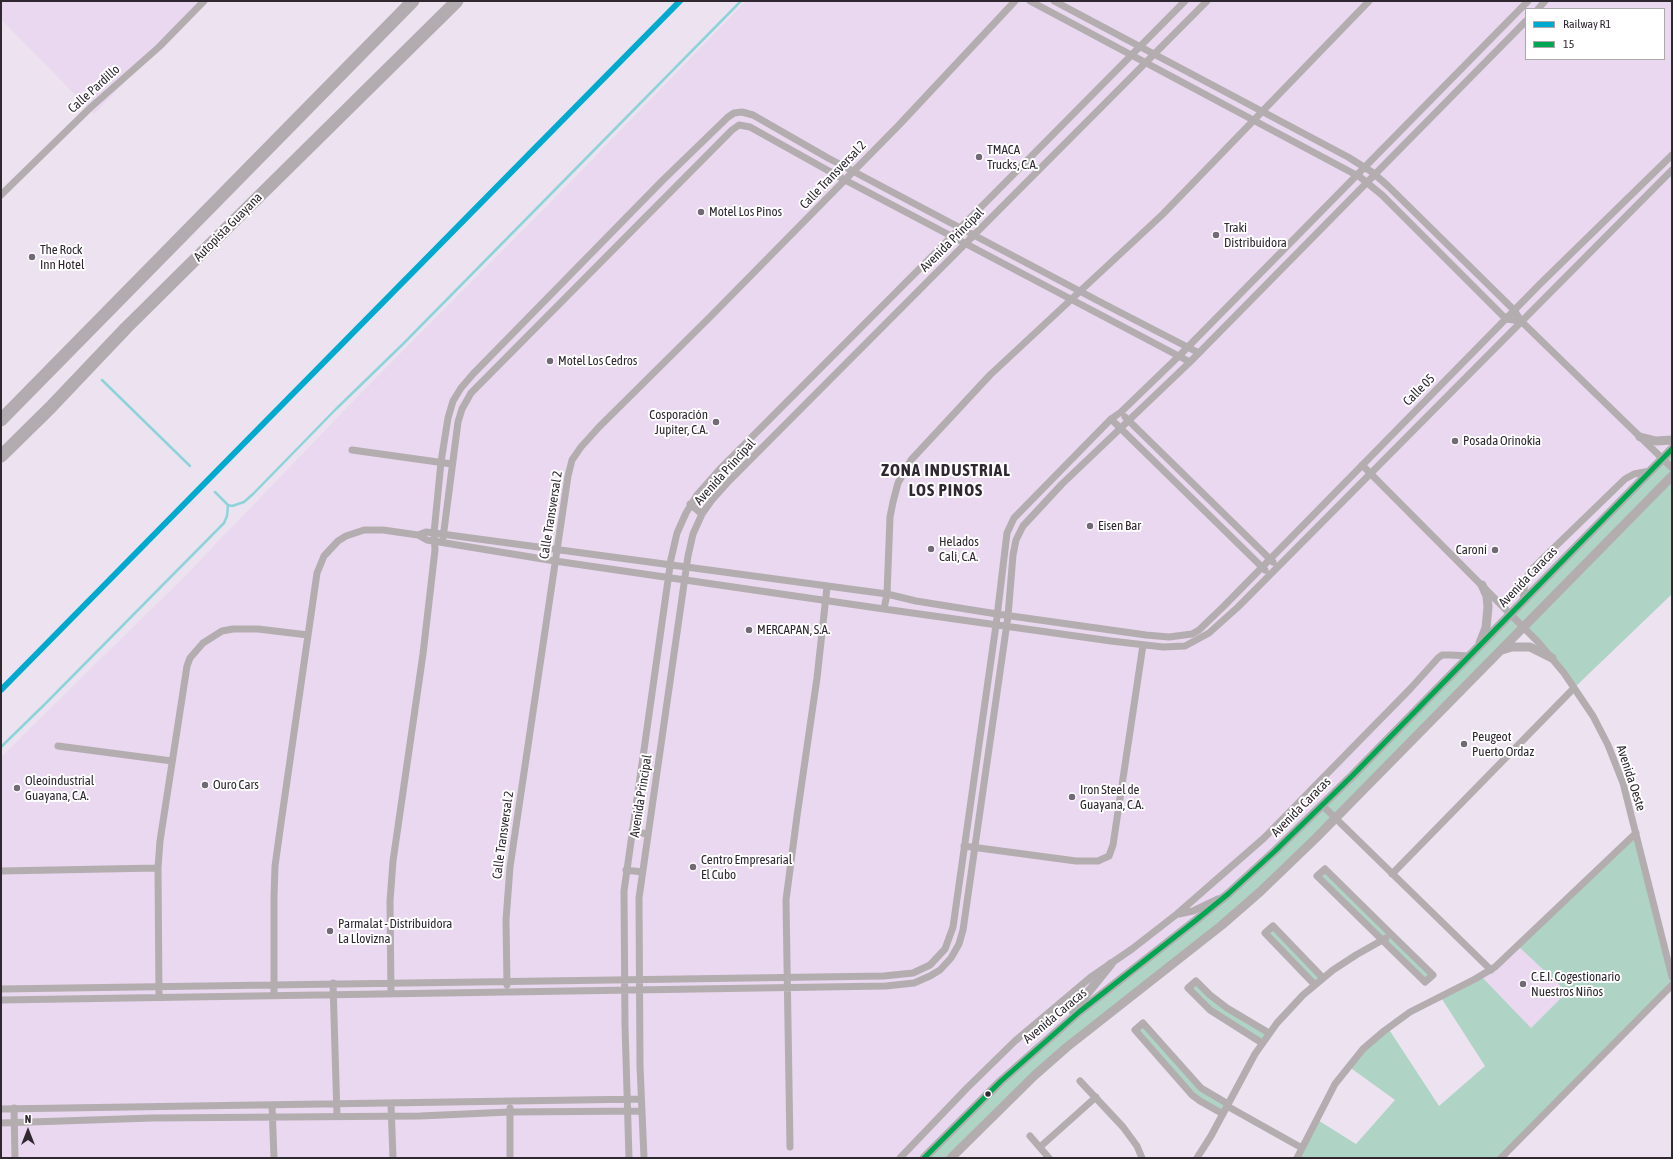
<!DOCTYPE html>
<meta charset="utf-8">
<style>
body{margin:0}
#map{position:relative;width:1673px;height:1159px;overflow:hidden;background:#ece2f0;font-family:"Asap Condensed",sans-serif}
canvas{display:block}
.frame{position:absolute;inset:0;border:2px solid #2f2831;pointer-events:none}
.legend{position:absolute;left:1525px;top:8px;width:140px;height:52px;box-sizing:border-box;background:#fff;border:1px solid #aca9ad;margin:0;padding:5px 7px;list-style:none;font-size:12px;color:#2f2831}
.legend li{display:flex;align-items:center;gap:8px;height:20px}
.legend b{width:20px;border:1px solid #aca9ad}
.north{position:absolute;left:8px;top:1111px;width:40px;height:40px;-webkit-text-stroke:3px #fff;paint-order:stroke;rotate:0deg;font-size:11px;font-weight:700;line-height:16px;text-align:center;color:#2f2831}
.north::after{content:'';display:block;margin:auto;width:14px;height:18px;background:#2f2831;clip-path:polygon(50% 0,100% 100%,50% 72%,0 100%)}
</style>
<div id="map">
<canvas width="1673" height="1159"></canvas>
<div class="frame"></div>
<ul class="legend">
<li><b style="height:5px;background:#00a9ce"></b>Railway R1</li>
<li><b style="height:5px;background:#00a651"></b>15</li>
</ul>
<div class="north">N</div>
</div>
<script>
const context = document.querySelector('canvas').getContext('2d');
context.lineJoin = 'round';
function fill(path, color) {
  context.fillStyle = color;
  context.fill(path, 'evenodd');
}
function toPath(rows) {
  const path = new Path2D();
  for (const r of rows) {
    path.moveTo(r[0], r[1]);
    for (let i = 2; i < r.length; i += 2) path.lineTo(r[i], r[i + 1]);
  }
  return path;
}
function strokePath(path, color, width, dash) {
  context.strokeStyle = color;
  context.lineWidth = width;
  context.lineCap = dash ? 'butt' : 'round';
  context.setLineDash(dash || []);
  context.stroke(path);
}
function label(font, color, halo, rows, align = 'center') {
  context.font = font + ' "Asap Condensed",sans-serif';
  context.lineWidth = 4;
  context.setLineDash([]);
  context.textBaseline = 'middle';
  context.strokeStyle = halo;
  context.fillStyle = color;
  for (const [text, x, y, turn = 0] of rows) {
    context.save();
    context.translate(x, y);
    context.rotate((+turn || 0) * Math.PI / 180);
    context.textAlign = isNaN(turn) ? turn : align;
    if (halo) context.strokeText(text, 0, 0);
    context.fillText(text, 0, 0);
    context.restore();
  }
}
const built = toPath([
 [1,1,204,1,94,114,1,19],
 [746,1,1672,1,1672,449,1293,834,924,1158,1,1158,1,757,186,575,358,396,558,195],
 [1526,9,1664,9,1664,59,1526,59],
 [1518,946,1567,992,1531,1028,1481,976]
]);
const green = toPath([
 [1672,449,1672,594,1574,688,1524,627,1261,891,1093,1026,951,1158,924,1158,1001,1081,1237,886],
 [1636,833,1672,977,1672,985,1501,1158,1297,1158,1316,1119,1356,1144,1395,1100,1348,1066,1388,1028,1439,1106,1485,1066,1440,996,1481,976,1531,1028,1567,992,1518,946],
 [1325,869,1433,975,1425,982,1317,876],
 [1273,926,1323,978,1315,985,1265,933],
 [1196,981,1210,995,1269,1033,1262,1043,1219,1017,1188,988],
 [1143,1023,1195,1082,1228,1104,1223,1114,1200,1101,1135,1030]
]);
const stream = toPath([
 [102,380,190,466],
 [215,492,228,505,232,506,244,502,253,494,336,409,403,344,741,1],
 [1,747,46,703,224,523,227,516,228,505]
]);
const minor = toPath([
 [1030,1,1360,177,1382,195,1506,319,1521,321],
 [1054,1,1348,157,1372,172,1388,186,1514,310,1521,321,1672,468],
 [1538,9,1545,1],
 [1,195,90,108,159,47,204,1],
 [1125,417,1273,562],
 [1111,419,1265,570],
 [352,450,452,464],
 [1362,465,1538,642,1564,673,1593,716,1608,745,1623,783,1672,977],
 [690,504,702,514],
 [418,535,426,532,434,533,887,594,916,601,997,614,1146,635,1169,637,1192,634,1199,630,1224,606,1540,284,1672,155],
 [443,538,458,422,462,409,471,393,732,130,739,125,750,127,845,180,1190,362],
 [1523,601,1525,582,1529,572,1625,479,1634,474,1650,471],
 [884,609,887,594,890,517,893,502,898,483,911,460,990,375,1163,214,1369,1],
 [58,746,172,761],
 [1322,805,1491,970],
 [632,831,647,834],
 [964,846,1076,861,1098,861,1109,856,1113,845,1143,645],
 [1325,869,1392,935,1433,975,1425,982,1317,876,1325,869],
 [626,870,642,872],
 [1,871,158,868],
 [1392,874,1574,688],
 [1179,914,1193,911,1218,899],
 [333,983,337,1116],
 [507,985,506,920,510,867,568,476,572,460,581,447,599,427,709,318,899,125,1015,1],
 [1315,985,1265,933,1273,926,1323,978],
 [1,989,884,976,913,973,930,965,945,949,953,927,996,625,1007,533,1014,518,1111,419,1121,412,1179,356,1528,1],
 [391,994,390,901,393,861,423,654,435,550,434,533,441,462,448,418,453,401,461,388,473,374,663,180,728,117,734,113,742,112,753,115,828,158,1106,305,1199,353],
 [274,995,274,897,275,866,281,823,317,573,324,556,338,541,346,536,364,530,383,530,418,535,427,540,555,561,884,609,1111,641,1163,647,1185,646,1209,633,1238,607,1672,170],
 [159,997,158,868,160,841,187,666,190,658,203,643,222,631,233,629,258,629,308,635],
 [1,1000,886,986,914,983,930,976,940,970,951,958,959,944,963,930,1008,616,1013,555,1016,540,1023,526,1062,484,1190,362,1526,21],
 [1262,1043,1210,1010,1188,988,1196,981,1210,995,1227,1008,1269,1033],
 [1080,1081,1123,1127,1137,1146,1142,1158],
 [391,1104,393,1158],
 [272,1105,274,1158],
 [1227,1106,1302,1148],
 [14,1108,15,1158],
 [510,1108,510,1158],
 [1,1109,641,1099],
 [1223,1114,1200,1101,1192,1095,1135,1030,1143,1023,1201,1088,1228,1104],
 [1,1123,152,1118,420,1116,510,1112,642,1111],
 [1030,1136,1049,1158],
 [790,1147,786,900,797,816,817,678,827,587],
 [1040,1147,1096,1097],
 [629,1158,625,1025,624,891,671,559,677,533,686,513,697,495,719,470,990,198,1185,1],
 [644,1158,640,1066,639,898,688,556,693,534,702,514,712,500,729,481,1207,1],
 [900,1158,967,1088,1015,1041,1091,977,1132,949,1177,914,1264,838,1411,688,1438,658,1442,655,1450,655,1469,656],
 [1197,1158,1211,1136,1255,1054,1277,1023,1303,995,1333,970,1356,955,1386,938],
 [1297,1158,1335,1084,1363,1049,1384,1031,1410,1012,1475,979,1495,967,1636,833],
 [1501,1158,1672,985]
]);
const tertiary = toPath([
 [1640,437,1656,441,1672,440],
 [1480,643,1486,628,1488,607,1487,596,1482,585],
 [1502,650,1512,647,1530,647,1552,658],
 [1073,1011,1111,964],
 [924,1158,1001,1081,1079,1012,1195,921,1228,894,1275,851,1352,776,1672,449],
 [951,1158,1034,1076,1067,1047,1222,925,1261,891,1316,838,1672,476]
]);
const motorway = toPath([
 [1,420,413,1],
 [1,456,50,408,126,328,226,229,457,1]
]);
const bus1 = toPath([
 [924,1158,1001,1081,1079,1012,1195,921,1228,894,1275,851,1352,776,1672,449]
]);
const rail1 = toPath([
 [1,690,680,1]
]);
const markers = [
 [979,157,4,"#716974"],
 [701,212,4,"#716974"],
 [1216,235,4,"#716974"],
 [32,257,4,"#716974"],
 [550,361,4,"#716974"],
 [716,422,4,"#716974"],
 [1455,441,4,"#716974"],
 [1090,526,4,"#716974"],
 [931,549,4,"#716974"],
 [1495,550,4,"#716974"],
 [749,630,4,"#716974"],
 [1464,744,4,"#716974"],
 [205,785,4,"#716974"],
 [17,788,4,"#716974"],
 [1072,797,4,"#716974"],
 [693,867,4,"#716974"],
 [330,931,4,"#716974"],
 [1523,984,4,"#716974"],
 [988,1094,3.5,"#2f2831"]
];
const streetNames = [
 ["Calle Pardillo",94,89,-42],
 ["Calle Transversal 2",833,175,-46],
 ["Autopista Guayana",228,227,-45],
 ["Avenida Principal",952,240,-45],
 ["Calle 05",1419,390,-45],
 ["Avenida Principal",725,472,-48],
 ["Calle Transversal 2",551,515,-81],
 ["Avenida Caracas",1528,577,-46],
 ["Avenida Oeste",1631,778,72],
 ["Avenida Principal",641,796,-81],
 ["Avenida Caracas",1301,807,-45],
 ["Calle Transversal 2",503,835,-82],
 ["Avenida Caracas",1055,1016,-40]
];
const poiNames = [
 ["TMACA",987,150],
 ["Trucks, C.A.",987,165],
 ["Motel Los Pinos",709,212],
 ["Traki",1224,228],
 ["Distribuidora",1224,243],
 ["The Rock",40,250],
 ["Inn Hotel",40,265],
 ["Motel Los Cedros",558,361],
 ["Cosporación",708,415,"right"],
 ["Jupiter, C.A.",708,430,"right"],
 ["Posada Orinokia",1463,441],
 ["Eisen Bar",1098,526],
 ["Helados",939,542],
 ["Cali, C.A.",939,557],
 ["Caroní",1487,550,"right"],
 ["MERCAPAN, S.A.",757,630],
 ["Peugeot",1472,737],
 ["Puerto Ordaz",1472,752],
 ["Oleoindustrial",25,781],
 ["Guayana, C.A.",25,796],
 ["Ouro Cars",213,785],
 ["Iron Steel de",1080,790],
 ["Guayana, C.A.",1080,805],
 ["Centro Empresarial",701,860],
 ["El Cubo",701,875],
 ["Parmalat - Distribuidora",338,924],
 ["La Llovizna",338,939],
 ["C.E.I. Cogestionario",1531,977],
 ["Nuestros Niños",1531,992]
];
const districtNames = [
 ["ZONA INDUSTRIAL",946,471],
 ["LOS PINOS",946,491]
];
fill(built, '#e9d8ef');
fill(green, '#afd3c4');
strokePath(stream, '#8fd3da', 2.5);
strokePath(minor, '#b3adb0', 7);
strokePath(tertiary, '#b3adb0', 9);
strokePath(motorway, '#b2abb0', 13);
strokePath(bus1, '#00a651', 5);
strokePath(rail1, '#00a9ce', 6);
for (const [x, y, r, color] of markers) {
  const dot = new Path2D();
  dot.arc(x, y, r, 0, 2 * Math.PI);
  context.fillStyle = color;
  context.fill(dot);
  strokePath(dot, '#fff', 1.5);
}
label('13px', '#2f2831', '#fff', streetNames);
label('13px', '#2f2831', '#fff', poiNames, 'left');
context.letterSpacing = '1px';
label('bold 17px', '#2f2831', '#fff', districtNames);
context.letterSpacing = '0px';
</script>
